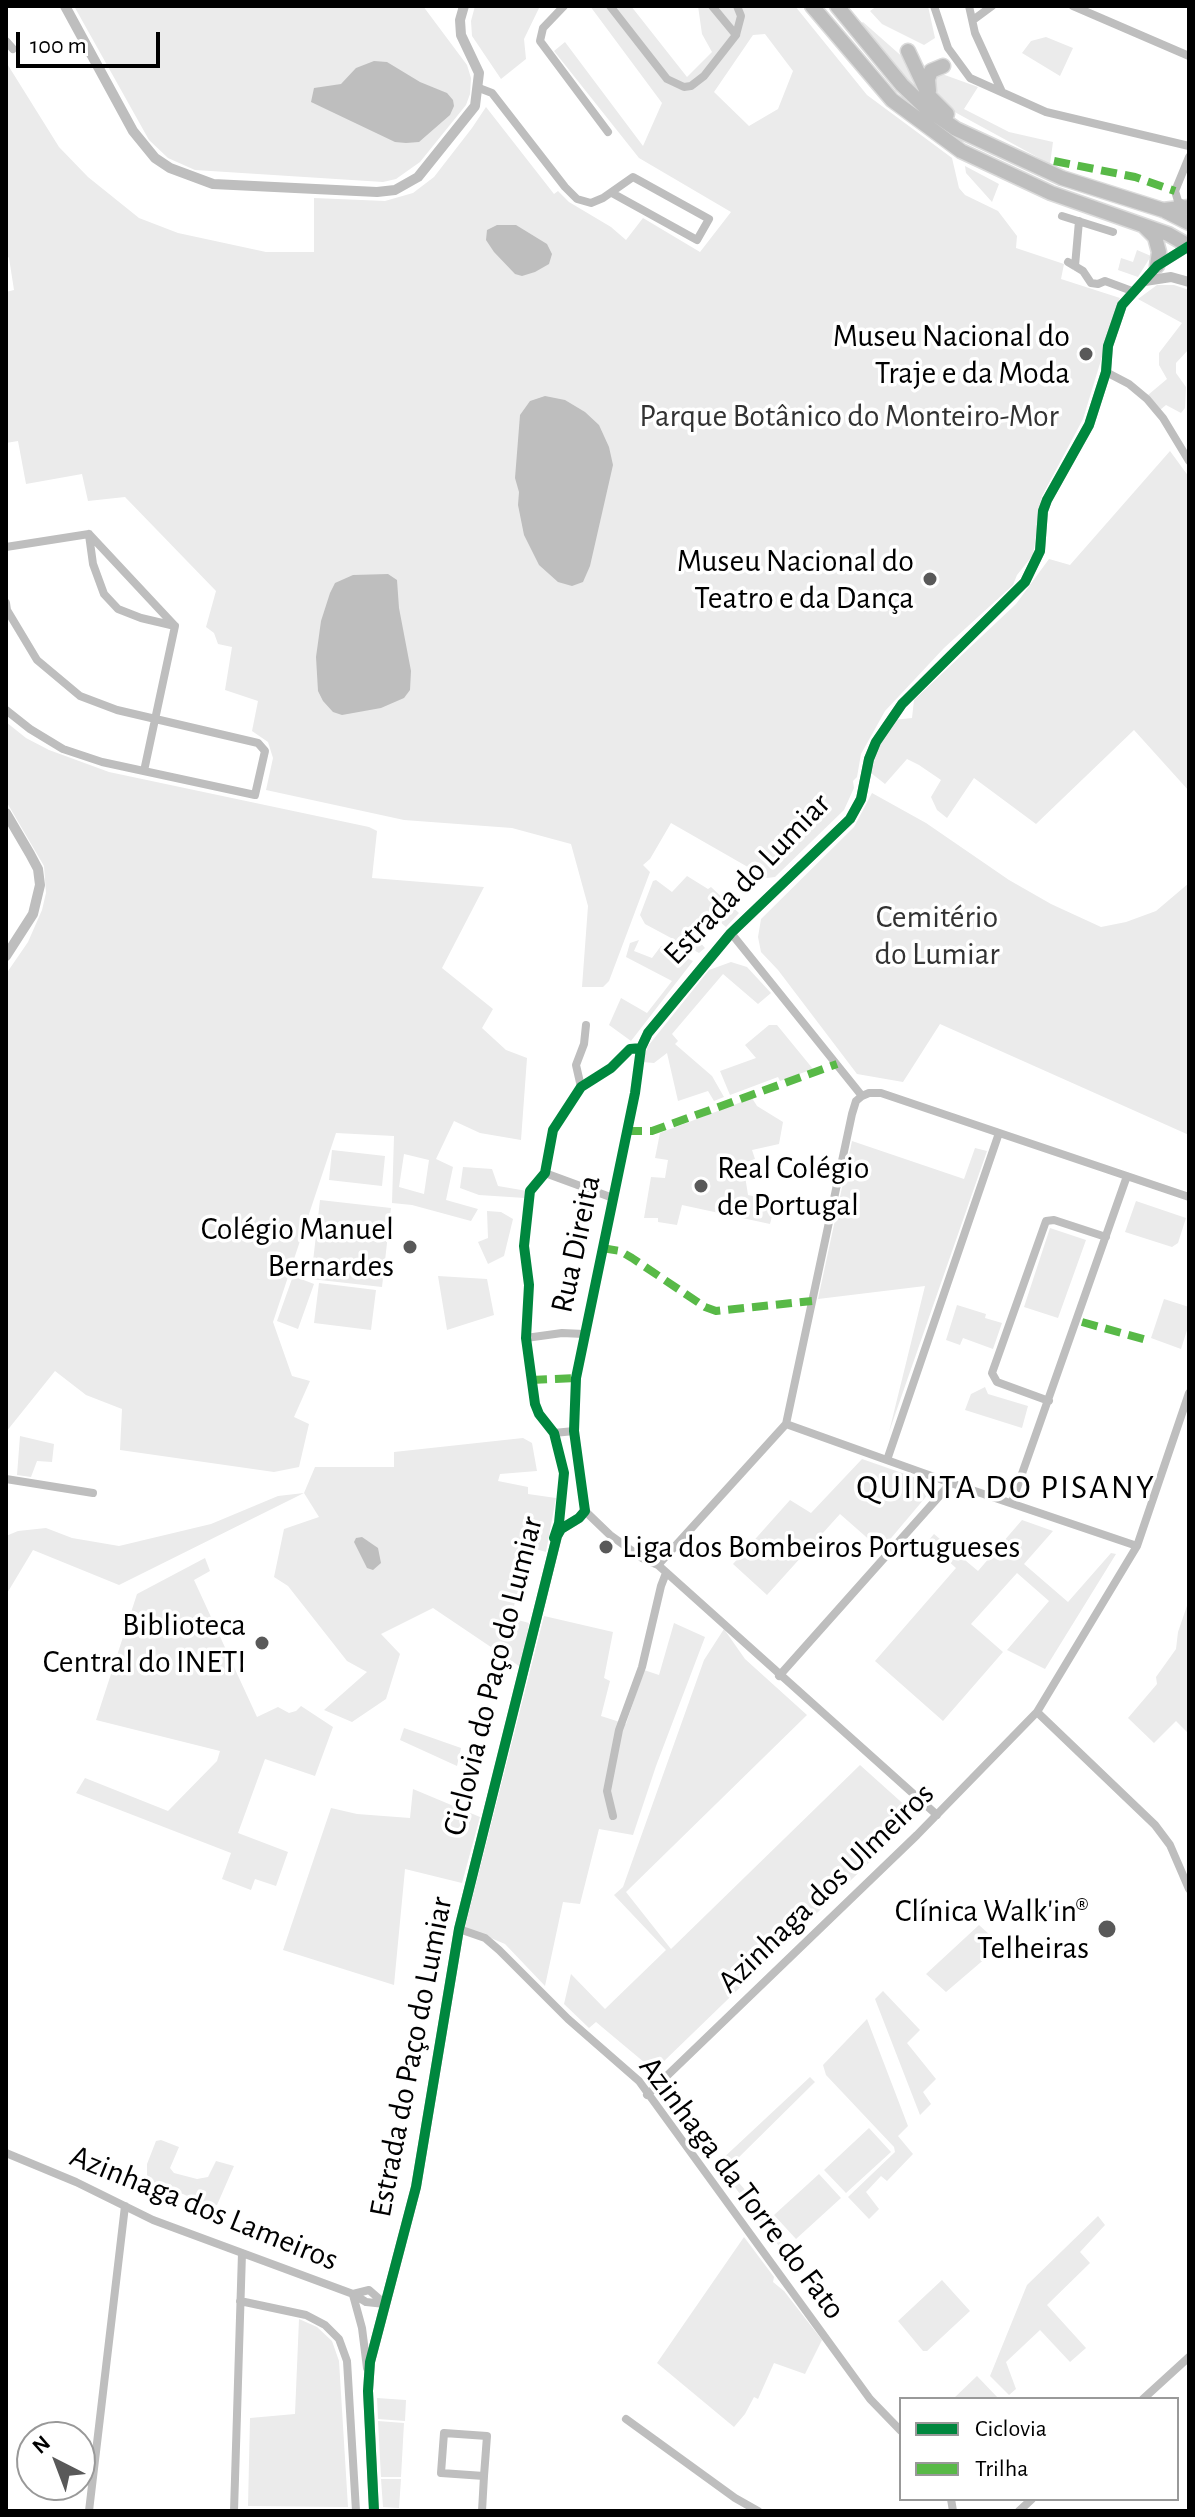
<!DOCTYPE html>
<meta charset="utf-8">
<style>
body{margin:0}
#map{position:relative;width:1195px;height:2517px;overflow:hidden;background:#fff;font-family:"Alegreya Sans",sans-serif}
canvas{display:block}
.frame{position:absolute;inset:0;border:8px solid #000;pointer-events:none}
.legend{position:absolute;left:899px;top:2397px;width:280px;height:104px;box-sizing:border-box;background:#fff;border:2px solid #999;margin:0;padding:10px 14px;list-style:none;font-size:24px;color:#000}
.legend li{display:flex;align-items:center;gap:16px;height:40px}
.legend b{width:40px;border:2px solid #999}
.north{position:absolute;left:16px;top:2421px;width:80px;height:80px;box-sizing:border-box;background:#fff;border:2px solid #999;border-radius:50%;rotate:318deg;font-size:22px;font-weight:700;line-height:32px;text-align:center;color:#000}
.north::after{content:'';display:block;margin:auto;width:28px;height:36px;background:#595959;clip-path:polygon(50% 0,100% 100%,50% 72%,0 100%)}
.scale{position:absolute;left:16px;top:32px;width:144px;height:36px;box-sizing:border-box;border:4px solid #000;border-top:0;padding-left:10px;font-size:24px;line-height:28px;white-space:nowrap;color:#000;-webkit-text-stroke:6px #fff;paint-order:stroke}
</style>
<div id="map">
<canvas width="1195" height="2517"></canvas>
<div class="frame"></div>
<ul class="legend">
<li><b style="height:10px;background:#00873e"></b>Ciclovia</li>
<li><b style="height:10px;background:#58b947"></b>Trilha</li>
</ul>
<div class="north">N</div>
<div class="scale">100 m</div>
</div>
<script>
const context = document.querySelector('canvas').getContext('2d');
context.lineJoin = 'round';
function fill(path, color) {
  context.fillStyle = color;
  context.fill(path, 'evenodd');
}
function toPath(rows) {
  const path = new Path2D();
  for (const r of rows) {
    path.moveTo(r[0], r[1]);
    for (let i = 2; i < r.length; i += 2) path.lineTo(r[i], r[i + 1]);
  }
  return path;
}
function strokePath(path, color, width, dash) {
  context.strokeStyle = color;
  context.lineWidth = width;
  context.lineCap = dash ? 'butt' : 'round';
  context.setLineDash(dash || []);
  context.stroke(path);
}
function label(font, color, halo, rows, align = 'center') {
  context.font = font + ' "Alegreya Sans",sans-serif';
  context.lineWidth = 7;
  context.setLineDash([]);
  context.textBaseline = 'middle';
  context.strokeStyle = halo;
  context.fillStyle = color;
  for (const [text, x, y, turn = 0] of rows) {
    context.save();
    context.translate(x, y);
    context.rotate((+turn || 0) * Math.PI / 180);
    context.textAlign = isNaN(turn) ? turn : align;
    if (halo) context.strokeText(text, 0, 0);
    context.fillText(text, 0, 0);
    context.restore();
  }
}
const green = toPath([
 [74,6,423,6,467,65,471,78,470,94,466,105,420,162,396,179,383,182,195,170,168,158,149,140],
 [475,6,540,6,524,39,526,59,501,79,472,36,471,21],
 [590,6,631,6,687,77,712,52,702,34,698,6,795,6,867,95,952,158,959,188,965,195,998,211,1017,236,1016,248,1064,264,1061,279,1120,298,1083,419,1042,496,1033,555,1017,575,1013,585,944,648,885,711,861,754,857,777,853,781,854,788,844,810,775,877,767,878,671,823,650,859,643,865,650,872,609,981,603,987,582,987,588,906,571,844,512,828,404,820,266,790,273,758,268,742,252,731,258,701,225,690,232,647,218,644,214,633,206,627,216,591,125,497,88,501,82,474,26,484,18,441,6,443,6,292,14,290,9,258,6,254,6,62,59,147,88,177,139,218,178,233,266,252,314,252,314,198,385,201,413,193,434,177,472,128,486,107,554,194,558,191,569,202,611,227,626,240,643,218,700,252,731,212,639,158,554,51,565,42,643,146,662,103],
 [765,34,793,71,778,109,749,126,714,92,753,35],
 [877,6,928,6,935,38,924,45,882,24,870,11],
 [863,22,906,60,926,99,904,78,860,24],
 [1046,37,1073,48,1060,76,1022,53,1031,41],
 [942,74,978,87,964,109,1009,132,1053,142,1050,164,940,104,934,93,936,78],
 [965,166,999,184,992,202,966,173],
 [1137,250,1151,256,1138,277,1118,270,1121,258,1133,262],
 [1157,285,1174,285,1189,290,1189,349,1176,363,1176,373,1186,387,1185,408,1181,413,1166,405,1160,410,1148,395,1167,379,1159,365,1159,353,1182,323,1138,299],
 [1170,451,1189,477,1189,791,1134,730,1036,824,974,778,947,818,937,810,931,797,941,780,919,765,907,759,885,784,871,773,877,751,893,720,912,718,914,700,1016,604,1049,559,1070,565],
 [6,722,26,738,49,750,109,772,369,827,377,831,372,878,484,887,442,968,493,1009,482,1028,506,1050,527,1058,521,1140,480,1133,454,1121,436,1159,453,1167,446,1200,478,1209,471,1221,412,1205,392,1203,394,1136,336,1133,273,1322,292,1376,310,1381,294,1417,309,1424,299,1467,274,1472,120,1450,122,1409,86,1395,55,1371,6,1432,6,974,28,942,42,910,46,893,44,866,6,801],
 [404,1154,429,1160,424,1194,399,1187],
 [872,793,926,823,1009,880,1051,904,1101,927,1126,922,1156,911,1189,883,1189,1135,940,1024,903,1082,857,1074,778,970,761,952,758,937,761,919,854,827],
 [687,876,708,889,711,887,739,913,726,927,707,911,690,931,705,948,699,953,645,924,640,915,653,881,656,880,672,892],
 [639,940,634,951,652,958,661,946,693,961,631,1041,609,1025,621,998,647,1013,672,981,626,957,630,943],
 [731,962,747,967,771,993,758,1004,723,974,672,1034,678,1041,675,1044,712,1076,724,1097,714,1101,708,1091,678,1101,667,1053,654,1063,642,1062,648,1046,709,970],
 [769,1025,777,1025,813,1069,780,1081,778,1077,730,1095,720,1071,756,1058,745,1045],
 [752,1098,757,1106,783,1122,779,1144,752,1150,755,1159,743,1163,748,1195,767,1199,775,1204,770,1224,682,1205,677,1225,658,1222,658,1218,644,1218,651,1177,665,1178,668,1160,655,1158,660,1133],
 [852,1141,964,1179,975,1148,987,1151,889,1432,925,1286,818,1299],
 [332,1150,385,1156,382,1186,329,1180],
 [463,1167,492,1169,498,1186,527,1191,525,1198,479,1195,460,1188],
 [320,1200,391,1208,382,1287,311,1279],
 [1136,1201,1186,1218,1178,1243,1172,1247,1125,1232],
 [487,1211,501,1212,513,1219,504,1256,488,1264,478,1242,488,1238],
 [1050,1228,1086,1240,1058,1318,1024,1307],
 [293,1276,314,1284,298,1329,277,1321],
 [438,1276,487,1279,494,1315,447,1330],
 [319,1283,376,1290,371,1330,314,1323],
 [1164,1299,1189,1307,1189,1324,1181,1349,1151,1338],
 [957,1305,986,1314,985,1318,1002,1323,993,1349,963,1338,960,1345,946,1340],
 [985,1387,988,1394,1028,1406,1022,1428,965,1410,971,1394],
 [20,1436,54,1444,52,1462,37,1461,31,1477,17,1475],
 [523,1438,532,1443,537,1471,500,1474,498,1481,528,1487,528,1494,556,1498,546,1552,529,1547,511,1618,529,1623,522,1668,433,1608,381,1634,400,1654,386,1699,352,1722,324,1710,367,1672,347,1661,288,1586,274,1577,284,1529,319,1517,304,1493,119,1585,33,1550,6,1595,6,1536,18,1531,46,1528,72,1538,119,1546,211,1524,278,1496,304,1493,315,1467,394,1467,394,1452],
 [862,1459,925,1481,931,1485,930,1492,881,1550,840,1514,767,1595,733,1564,790,1500,811,1513],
 [1022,1520,1053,1531,1024,1564,1068,1602,1111,1553,1116,1554,1045,1669,1007,1650,1049,1601,1017,1573,971,1624,1003,1652,943,1721,875,1661,956,1568,927,1542,934,1534,978,1571],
 [205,1558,210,1571,194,1580,257,1717,278,1707,289,1713,296,1711,301,1706,333,1727,315,1776,265,1759,238,1833,288,1852,276,1886,255,1879,251,1890,222,1879,231,1853,76,1793,85,1778,168,1811,217,1761,220,1751,96,1720,137,1594],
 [1189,1600,1189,1734,1176,1721,1154,1743,1128,1718,1157,1684,1156,1677,1176,1649,1178,1632],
 [544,1616,613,1632,604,1678,610,1681,601,1716,626,1724,644,1670,659,1675,674,1623,705,1637,656,1766,633,1835,599,1829,580,1904,563,1902,545,1986,505,1944,465,1927],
 [724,1629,745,1659,807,1715,626,1892,671,1949,860,1765,909,1809,913,1817,911,1822,661,2064,651,2068,596,2022,589,2028,564,2004,571,1974,605,2009,666,1950,614,1895,623,1887,704,1660],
 [404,1728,461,1748,457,1766,400,1740],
 [413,1789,480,1817,462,1883,405,1869,394,1985,283,1950,331,1808,357,1814,410,1818],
 [979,1925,1001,1945,946,1992,926,1974],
 [883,1991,920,2030,907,2043,936,2079,923,2092,931,2104,920,2115,875,1999],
 [867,2019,908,2126,898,2136,913,2154,887,2181,881,2176,866,2192,879,2209,869,2219,848,2197,895,2152,894,2147,826,2075,823,2065],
 [810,2077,815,2082,731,2165,736,2171,732,2175,769,2217,764,2223,791,2254,788,2258,719,2166,719,2162],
 [869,2128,891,2152,846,2193,824,2170],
 [161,2140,179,2147,170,2168,174,2173,197,2179,208,2177,216,2161,234,2166,217,2205,209,2206,183,2194,154,2187,147,2175,147,2164,156,2141],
 [819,2174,841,2198,796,2239,774,2215],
 [1098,2216,1105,2225,1080,2252,1090,2263,1047,2305,1086,2348,1070,2362,1040,2330,1006,2362,1016,2389,1009,2395,990,2376,1027,2285],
 [744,2237,774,2277,773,2282,784,2291,822,2340,805,2374,774,2363,758,2399,754,2397,745,2414,734,2427,657,2363],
 [942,2280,970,2311,927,2351,923,2351,898,2321],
 [299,2319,317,2327,332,2341,339,2361,348,2507,248,2506,250,2418,295,2414],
 [977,2376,999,2399,953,2399],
 [377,2398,406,2400,405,2421,378,2419],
 [378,2421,404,2423,401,2477,381,2477],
 [381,2479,401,2479,399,2508,383,2507]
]);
const water = toPath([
 [374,61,387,62,420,82,447,93,453,100,454,106,450,115,419,142,406,143,395,142,311,102,314,88,341,84,356,68],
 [497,225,516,225,547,244,552,254,549,264,535,272,522,276,515,274,494,252,486,240,487,230],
 [545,396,565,400,585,412,599,425,609,447,613,465,590,566,583,582,572,586,558,582,539,565,524,535,518,505,519,492,515,478,520,415,530,401],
 [353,575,388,574,397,580,399,608,411,671,410,690,404,698,381,708,342,715,333,712,323,701,318,691,316,657,321,621,330,593,335,583],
 [362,1537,378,1548,381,1563,373,1570,367,1568,354,1542,356,1538]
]);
const minor = toPath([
 [564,6,543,28,540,41,608,132],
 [610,6,667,79,684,87,691,86,704,76,736,35,741,16,737,6],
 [712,6,736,35],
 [934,6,948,48,970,78,1046,112,1189,146],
 [969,6,975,33,1002,92],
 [1073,6,1189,56],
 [973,20,992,6],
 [6,41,13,49],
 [479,88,492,93,565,187,577,199,591,203,603,198,633,177,709,219,697,240,612,193],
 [1185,206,1178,201,1175,191,1189,157],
 [1062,216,1113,232],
 [1068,262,1083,271,1091,283,1098,284,1105,281,1132,291],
 [1075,266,1079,221],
 [1106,372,1129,384,1147,399,1163,418,1189,461],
 [89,534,175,626,144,771],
 [89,535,93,564,104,594,118,609,141,618,175,626],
 [6,547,89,534],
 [6,603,7,610,37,660,80,696,117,710,258,743,265,751,255,795,102,762,63,749,30,729,6,710],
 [731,933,862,1096],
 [581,1087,576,1065,584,1044,586,1025],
 [862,1096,869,1093,881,1093,1189,1197],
 [545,1173,613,1198],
 [526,1338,562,1333,584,1334],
 [1049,1401,997,1382,992,1373,1046,1221,1054,1220,1106,1237],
 [786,1424,951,1483,1137,1546],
 [786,1424,852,1114,856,1101,862,1096],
 [574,1431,554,1433,539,1414,535,1404,526,1338,529,1285,524,1246,530,1191,545,1173,553,1130,581,1087,611,1068,630,1049,641,1048,635,1093,576,1378,574,1431,585,1511,610,1535,642,1558,658,1565,937,1815],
 [887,1460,999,1133],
 [6,1479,93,1493],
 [1012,1502,1127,1176],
 [658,1565,786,1424],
 [779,1676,951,1483],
 [1037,1712,1155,1825,1170,1845,1189,1889],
 [613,1816,607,1791,619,1730,642,1667,661,1586,666,1573],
 [459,1929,485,1938,499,1950,568,2019,639,2081,870,2399,901,2431],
 [647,2095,917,1835,1037,1712,1137,1546,1189,1393],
 [6,2153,76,2182,153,2220,353,2294,366,2302,385,2304],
 [353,2294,369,2290,385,2304],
 [353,2295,362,2328,367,2368],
 [240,2301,306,2315,325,2325,339,2339,347,2361,356,2511],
 [1143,2399,1189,2357],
 [626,2419,735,2498,758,2511],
 [951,2499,953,2511],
 [89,2511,125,2206],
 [234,2511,242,2253],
 [482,2511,484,2476,487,2436,444,2433,441,2473,484,2476],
 [1019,2511,1032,2499]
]);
const tertiary = toPath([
 [65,6,133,131,155,158,170,168,213,184,377,192,395,190,418,177,475,106,479,73,461,35,460,20,464,6],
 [1145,281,1171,277,1189,282],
 [6,813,30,854,38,869,40,885,33,914,6,956],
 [641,1048,648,1033,731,933,850,819,861,799,869,759,876,742,902,704,1025,582,1040,551,1043,511,1047,500,1089,425,1106,372,1108,346,1122,305,1157,266,1189,246],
 [374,2511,368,2391,370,2362,416,2187,459,1929,557,1536,561,1529,579,1518,585,1511]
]);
const trunk = toPath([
 [812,6,892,100,961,151,1051,193,1168,234,1189,246],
 [837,6,902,85,926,108,956,129,1062,178,1163,210,1189,223],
 [908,51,929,96,947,114],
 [929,91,928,79,931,71,943,66],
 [1163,210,1189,207],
 [1144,226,1155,237,1159,252,1157,266]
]);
const quiet = toPath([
 [1054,161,1135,177,1175,191],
 [626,1131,652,1131,837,1064],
 [602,1248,620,1251,632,1258,705,1307,716,1311,812,1301],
 [1082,1322,1150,1341],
 [531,1380,576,1378]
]);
const cycleway = toPath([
 [554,1538,559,1523,564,1473,554,1433,539,1414,535,1404,526,1338,529,1285,524,1246,530,1191,545,1173,553,1130,581,1087,611,1068,630,1049,641,1048],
 [374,2511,368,2391,370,2362,416,2187,459,1929,557,1536,561,1529,579,1518,585,1511,574,1431,576,1378,635,1093,641,1048,648,1033,731,933,850,819,861,799,869,759,876,742,902,704,1025,582,1040,551,1043,511,1047,500,1089,425,1106,372,1108,346,1122,305,1157,266,1189,246]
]);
const markers = [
 [1086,354,8,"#595959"],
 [930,579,8,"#595959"],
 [701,1186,8,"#595959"],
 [410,1247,8,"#595959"],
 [606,1547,8,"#595959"],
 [262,1643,8,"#595959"],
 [1107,1929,10,"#595959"]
];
const poiNames = [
 ["Museu Nacional do",1070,336],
 ["Traje e da Moda",1070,373],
 ["Museu Nacional do",914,561],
 ["Teatro e da Dança",914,598],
 ["Real Colégio",717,1168,"left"],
 ["de Portugal",717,1205,"left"],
 ["Colégio Manuel",394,1229],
 ["Bernardes",394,1266],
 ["Liga dos Bombeiros Portugueses",622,1547,"left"],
 ["Biblioteca",246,1625],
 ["Central do INETI",246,1662],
 ["Clínica Walk'in®",1089,1911],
 ["Telheiras",1089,1948]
];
const parkNames = [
 ["Parque Botânico do Monteiro-Mor",849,416],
 ["Cemitério",937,917],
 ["do Lumiar",937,954]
];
const streetNames = [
 ["Estrada do Lumiar",747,879,-46],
 ["Rua Direita",576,1244,-78],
 ["Ciclovia do Paço do Lumiar",493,1676,-76],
 ["Azinhaga dos Ulmeiros",826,1888,-44],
 ["Estrada do Paço do Lumiar",411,2057,-79],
 ["Azinhaga da Torre do Fato",742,2188,53],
 ["Azinhaga dos Lameiros",204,2208,22]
];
const neighbourhoodNames = [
 ["QUINTA DO PISANY",1006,1488]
];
fill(green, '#ebebeb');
fill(water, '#bebebe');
strokePath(trunk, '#dbdbdb', 17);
strokePath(minor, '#bebebe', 8);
strokePath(tertiary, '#bebebe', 10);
strokePath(trunk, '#bebebe', 14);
strokePath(quiet, '#58b947', 8, [16, 8]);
strokePath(cycleway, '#00873e', 10);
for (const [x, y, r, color] of markers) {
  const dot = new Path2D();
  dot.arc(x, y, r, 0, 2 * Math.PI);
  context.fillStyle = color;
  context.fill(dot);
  strokePath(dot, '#fff', 3);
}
label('32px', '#000', '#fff', poiNames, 'right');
label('32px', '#323232', '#fff', parkNames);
label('32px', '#000', '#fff', streetNames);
context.letterSpacing = '2px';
label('34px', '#000', '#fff', neighbourhoodNames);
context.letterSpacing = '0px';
</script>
